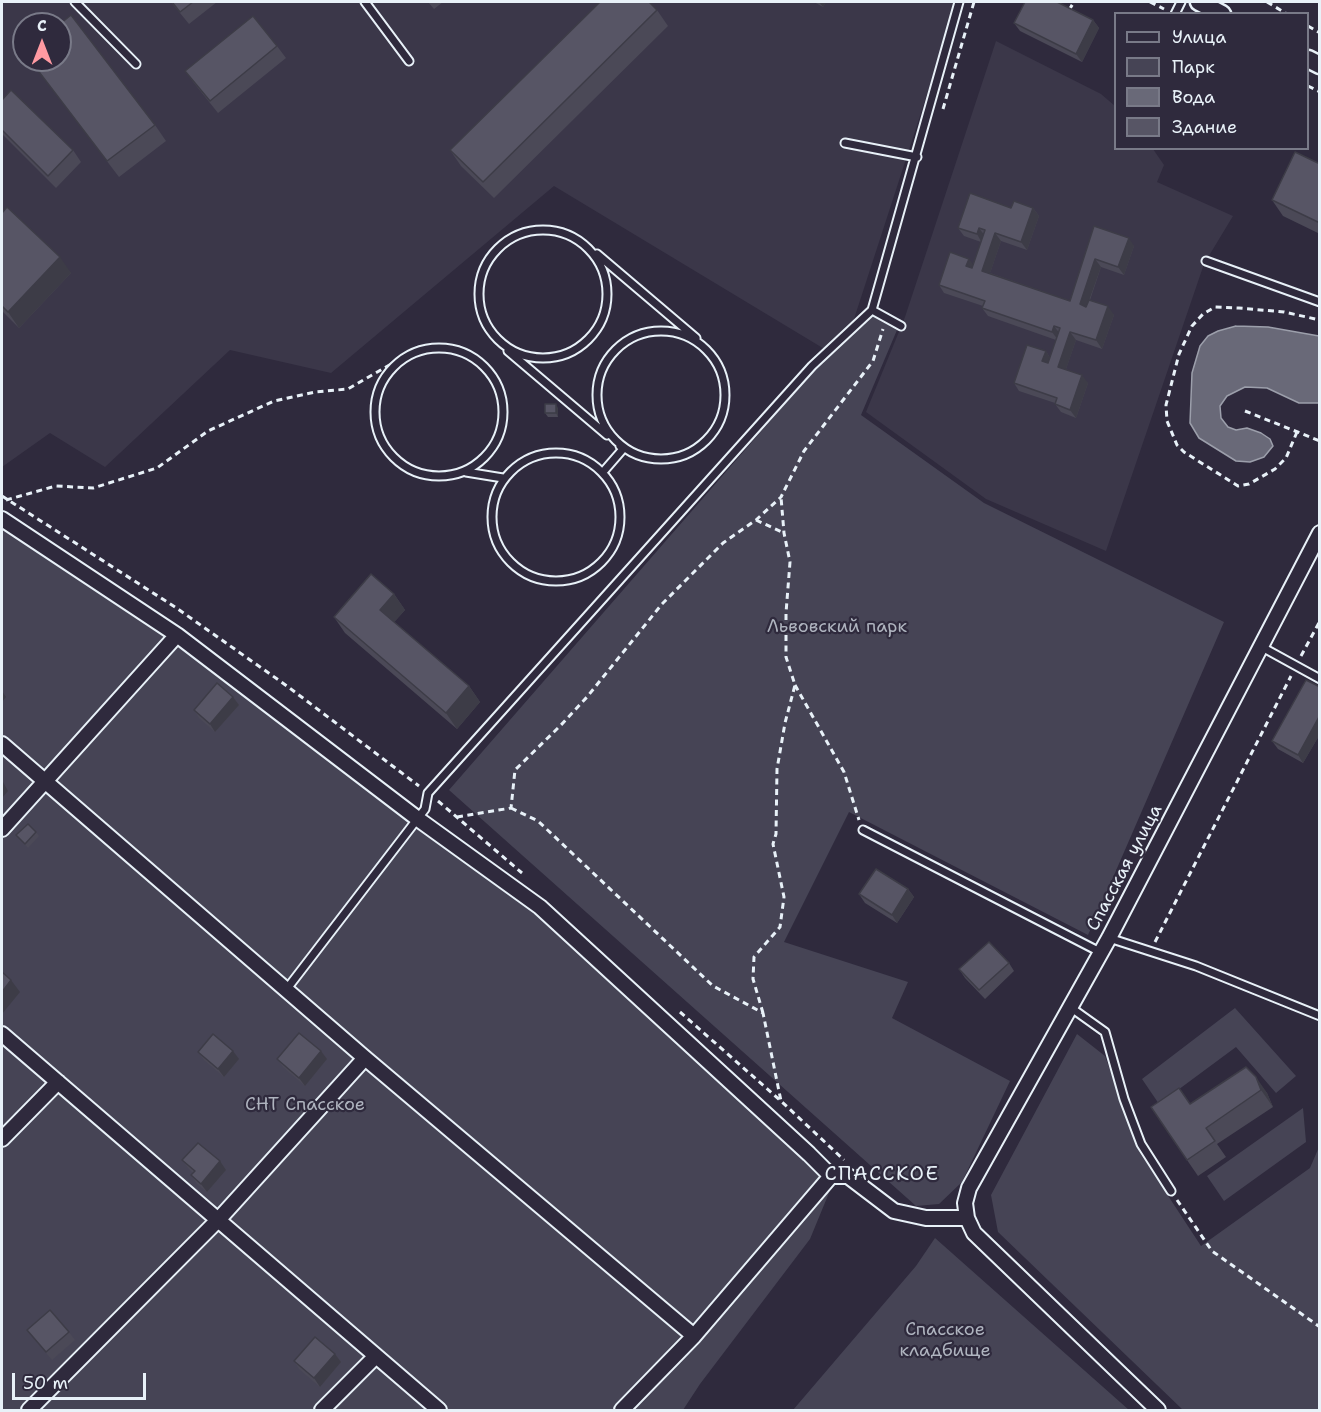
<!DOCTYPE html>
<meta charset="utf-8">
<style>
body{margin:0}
#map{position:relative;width:1321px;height:1412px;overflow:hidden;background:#2f2a3d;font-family:"Shantell Sans",sans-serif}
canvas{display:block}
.frame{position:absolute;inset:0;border:3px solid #e8f1f8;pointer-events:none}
.legend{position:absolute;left:1114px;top:12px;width:195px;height:138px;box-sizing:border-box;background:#2f2a3d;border:2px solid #797a88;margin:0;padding:8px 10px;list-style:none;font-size:18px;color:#e8f1f8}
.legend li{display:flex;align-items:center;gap:12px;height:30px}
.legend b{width:30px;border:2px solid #797a88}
.north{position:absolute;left:12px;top:12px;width:60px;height:60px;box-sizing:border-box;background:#2f2a3d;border:2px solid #797a88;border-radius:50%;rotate:0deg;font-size:16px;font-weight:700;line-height:24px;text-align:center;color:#e8f1f8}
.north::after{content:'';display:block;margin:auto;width:21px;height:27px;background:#ff9aa2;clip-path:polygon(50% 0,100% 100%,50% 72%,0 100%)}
.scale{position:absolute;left:12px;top:1373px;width:134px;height:27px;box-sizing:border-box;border:3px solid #e8f1f8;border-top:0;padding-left:8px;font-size:18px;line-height:21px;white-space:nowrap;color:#e8f1f8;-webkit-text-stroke:4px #2f2a3d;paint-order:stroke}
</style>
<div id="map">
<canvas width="1321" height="1412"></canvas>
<div class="frame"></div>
<ul class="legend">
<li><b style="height:8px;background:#2f2a3d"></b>Улица</li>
<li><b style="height:16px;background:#464455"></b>Парк</li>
<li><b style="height:16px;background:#696978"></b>Вода</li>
<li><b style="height:16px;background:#575565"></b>Здание</li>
</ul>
<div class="north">С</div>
<div class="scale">50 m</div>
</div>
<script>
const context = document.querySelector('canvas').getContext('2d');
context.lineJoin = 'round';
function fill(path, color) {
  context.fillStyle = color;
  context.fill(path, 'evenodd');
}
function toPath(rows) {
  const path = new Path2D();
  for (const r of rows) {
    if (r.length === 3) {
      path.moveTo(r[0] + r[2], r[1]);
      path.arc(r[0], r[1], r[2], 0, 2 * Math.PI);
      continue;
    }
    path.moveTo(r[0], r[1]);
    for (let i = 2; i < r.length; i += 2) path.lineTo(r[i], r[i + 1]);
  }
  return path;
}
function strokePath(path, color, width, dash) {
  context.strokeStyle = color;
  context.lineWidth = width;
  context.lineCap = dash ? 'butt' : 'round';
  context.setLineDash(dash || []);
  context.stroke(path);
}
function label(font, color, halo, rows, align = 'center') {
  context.font = font + ' "Shantell Sans",sans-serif';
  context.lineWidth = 4.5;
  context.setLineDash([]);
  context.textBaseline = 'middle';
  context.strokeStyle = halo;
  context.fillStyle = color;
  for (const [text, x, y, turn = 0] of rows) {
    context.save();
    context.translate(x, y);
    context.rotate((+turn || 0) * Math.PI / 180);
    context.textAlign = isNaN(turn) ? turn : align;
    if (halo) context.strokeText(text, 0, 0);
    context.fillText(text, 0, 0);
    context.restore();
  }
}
const built = toPath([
 [2,2,957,2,841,359,554,186,331,373,230,350,105,467,50,433,2,467],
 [24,24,60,24,60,60,24,60],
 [996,41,1101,94,1115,106,1116,148,1153,149,1164,165,1157,182,1233,216,1204,264,1106,551,986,499,866,412,905,317]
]);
const green = toPath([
 [865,312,897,330,861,415,984,503,1224,622,1088,935,849,812,784,942,908,982,892,1018,1010,1081,962,1182,939,1204,916,1206,449,790],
 [2,514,386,787,542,901,838,1171,810,1239,700,1384,683,1410,2,1410],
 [1235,1008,1296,1076,1276,1093,1236,1047,1159,1104,1142,1079],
 [1077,1034,1105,1056,1140,1153,1201,1246,1310,1168,1319,1147,1319,1410,1183,1410,998,1232,991,1195],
 [1303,1108,1306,1142,1224,1201,1207,1176],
 [935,1238,1129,1410,793,1410,916,1266]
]);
const water = toPath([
 [1236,326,1268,327,1319,336,1319,403,1299,403,1267,388,1245,387,1227,396,1220,406,1221,418,1228,427,1236,430,1247,428,1261,433,1270,439,1273,446,1264,457,1250,462,1236,461,1199,438,1190,423,1192,373,1200,346,1208,336,1218,331,1236,326]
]);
const path = toPath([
 [1150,2,1164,9],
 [1267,2,1287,14],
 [1069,10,1074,2],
 [1308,26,1320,33],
 [1308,86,1320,92],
 [943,109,974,2],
 [1245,411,1320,441],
 [1297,432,1286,458,1275,469,1249,484,1238,486,1184,452,1177,445,1167,421,1166,405,1179,354,1192,326,1203,314,1215,307,1239,308,1284,312,1320,320],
 [2,496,175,607,287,686,419,786],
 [6,500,56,486,93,488,157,468,208,431,274,401,315,392,348,389,412,352],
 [756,520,784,533],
 [1301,656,1320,621],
 [795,685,844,772,859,820],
 [438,801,522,873],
 [511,808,538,821,713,986,763,1013,781,1101],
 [457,817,511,808,515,770,561,725,587,697,662,604,723,543,756,520,781,497,804,451,873,361,883,329],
 [1155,942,1291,676],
 [680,1012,781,1101,844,1160],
 [763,1013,753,979,754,957,780,927,784,897,773,844,776,834,777,769,785,723,795,685,786,657,786,613,790,562,784,533,781,497],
 [1177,1200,1212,1251,1320,1327]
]);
const service = toPath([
 [75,2,136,64],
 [365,2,409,61],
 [1175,14,1181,2],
 [845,143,917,157],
 [543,294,64],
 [597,254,696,338],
 [1206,261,1320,302],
 [872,310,901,326],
 [661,395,64],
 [439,412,64],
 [508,351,607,435],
 [556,517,64],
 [466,472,503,478],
 [603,472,623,449,620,446],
 [1260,646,1320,679],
 [863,830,1100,952],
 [1109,938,1196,966,1320,1016],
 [286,990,425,809,428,793,812,366,872,310,959,2],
 [1070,1007,1105,1032,1124,1099,1141,1144,1171,1191]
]);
const minor = toPath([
 [2,519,177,635,418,819,540,907,809,1154,831,1176],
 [2,744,365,1058,694,1336],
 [2,829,177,635],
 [2,1034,439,1410],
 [2,1139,58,1082],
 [29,1410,219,1219,365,1058],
 [322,1410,376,1356],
 [622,1410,694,1336,831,1176,848,1176,894,1211,926,1218,967,1218],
 [1158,1410,974,1233,967,1218,965,1203,969,1188,1109,938,1320,533]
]);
const tertiary = toPath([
 [1199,2,1222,14],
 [1308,59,1320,65]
]);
const wall = toPath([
 [171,2,217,2,189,24],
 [428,2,443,2,434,9],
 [814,2,826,2,823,7],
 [657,10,668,26,494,198,461,166,450,150],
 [1093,20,1099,28,1082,62,1020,31,1014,23],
 [277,46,286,58,218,113,194,83,185,71],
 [30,60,155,125,166,141,119,177],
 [2,100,73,150,81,162,56,188,2,134],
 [1320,164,1320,234,1283,216,1272,200],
 [1011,208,1033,208,1039,216,1027,250,1001,241,990,273,1070,301,1094,226,1134,246,1124,275,1101,267,1090,300,1114,315,1102,349,1076,340,1066,369,1088,383,1076,418,1061,412,1055,404,1055,403,1019,391,1014,383,1046,351,1050,358,1056,340,988,316,982,308,983,306,944,293,939,285,973,265,981,242,964,236,958,228],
 [2,213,71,273,19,328,2,311],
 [558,408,558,417,548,417,545,413],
 [394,594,405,610,394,622,469,686,480,702,457,729,345,633,334,617],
 [1320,687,1320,734,1303,763,1278,749,1272,741],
 [233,697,239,705,215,732,199,718,194,710],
 [36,832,39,836,28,848,16,835],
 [908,889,914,897,897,923,865,903,859,894],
 [1009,963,1014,971,985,999,965,978,959,969],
 [321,1051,327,1059,305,1086,283,1067,277,1059],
 [198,1052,239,1059,224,1077,204,1060],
 [1246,1067,1267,1093,1273,1107,1217,1144,1226,1157,1198,1176,1187,1160,1190,1104],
 [182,1160,220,1161,226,1170,207,1192,197,1184,191,1175,193,1173,188,1168],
 [27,1330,69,1332,75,1340,52,1360],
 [335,1354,341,1362,320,1387,299,1369,294,1361]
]);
const shadedWall = toPath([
 [819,2,826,2,823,7],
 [1093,20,1099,28,1082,62,1076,54],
 [1033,208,1039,216,1027,250,1021,242],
 [979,228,985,236,982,243,977,234],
 [995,233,1001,241,988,279,982,271],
 [1129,238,1134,246,1124,275,1118,267],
 [60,257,71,273,19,328,8,312],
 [969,259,975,267,972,274,966,266],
 [1095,259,1101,267,1085,312,1080,304],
 [1108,306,1114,315,1102,349,1096,340],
 [1054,326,1060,334,1058,340,1052,332],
 [1070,332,1076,340,1064,375,1058,367],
 [1046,351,1051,360,1048,369,1042,361],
 [1082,375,1088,383,1076,418,1070,410],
 [556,404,558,408,558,417,556,413],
 [394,594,405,610,391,626,380,610],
 [469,686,480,702,457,729,446,713],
 [2,691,6,697,2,702],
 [233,697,239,705,215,732,210,724],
 [1320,715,1320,734,1303,763,1298,755],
 [3,782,8,791,2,798,2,784],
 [908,889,914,897,897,923,892,915],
 [11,980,20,992,2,1014,2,992],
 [233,1051,239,1059,224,1077,218,1069],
 [321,1051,327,1059,305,1086,299,1078],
 [1256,1077,1267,1093,1273,1107,1261,1090],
 [220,1161,226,1170,207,1192,201,1184],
 [335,1354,341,1362,320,1387,314,1378]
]);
const building = toPath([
 [172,2,193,2,180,12,172,2],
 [600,2,649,2,657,10,483,182,450,150,600,2],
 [1025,2,1057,2,1093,20,1076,54,1014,23,1025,2],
 [71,15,155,125,107,161,30,60,60,60,60,24,71,15],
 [253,16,277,46,210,101,185,71,253,16],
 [11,90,73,150,48,176,2,130,2,100,11,90],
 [1295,152,1320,164,1320,223,1272,200,1295,152],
 [970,193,1011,208,1014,201,1033,208,1021,242,995,233,982,271,1070,301,1094,226,1129,238,1118,267,1095,259,1080,304,1086,307,1089,300,1108,306,1096,340,1070,332,1058,367,1082,375,1070,410,1055,404,1057,398,1014,383,1027,345,1046,351,1042,361,1048,363,1060,328,1054,326,1052,332,982,308,985,301,939,285,950,252,969,259,966,266,972,268,985,230,979,228,977,234,958,228,970,193],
 [7,207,60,257,8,312,2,306,2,213,7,207],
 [545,404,556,404,556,413,545,413,545,404],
 [371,574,394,594,380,610,469,686,446,713,334,617,371,574],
 [1306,680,1320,687,1320,715,1298,755,1272,741,1306,680],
 [217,683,233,697,210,724,194,710,217,683],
 [28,824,36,832,25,844,16,835,28,824],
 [876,869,908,889,892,915,859,894,876,869],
 [989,942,1009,963,979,990,959,969,989,942],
 [2,972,11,980,2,992,2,972],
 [299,1033,321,1051,299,1078,277,1059,299,1033],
 [213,1034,233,1051,218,1069,198,1052,213,1034],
 [1246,1067,1256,1077,1261,1090,1206,1128,1215,1141,1187,1160,1151,1107,1179,1088,1190,1104,1246,1067],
 [198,1143,220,1161,201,1184,191,1175,195,1171,182,1160,198,1143],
 [50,1310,69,1332,46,1352,27,1330,50,1310],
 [315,1337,335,1354,314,1378,294,1361,315,1337]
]);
const parkNames = [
 ["Львовский парк",837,627],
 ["СНТ Спасское",305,1105],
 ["Спасское",945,1330],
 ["кладбище",945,1351]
];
const streetNames = [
 ["Спасская улица",1125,868,-62]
];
const neighbourhoodNames = [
 ["СПАССКОЕ",882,1175]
];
fill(built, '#3b3749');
fill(green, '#464455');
fill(water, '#696978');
strokePath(water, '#9c9fab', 1.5);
strokePath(service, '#e8f1f8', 11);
strokePath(minor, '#e8f1f8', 18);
strokePath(tertiary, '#e8f1f8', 21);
strokePath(path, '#e8f1f8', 3, [6, 4.5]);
strokePath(service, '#2f2a3d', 7);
strokePath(minor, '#2f2a3d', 14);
strokePath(tertiary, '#2f2a3d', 16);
fill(wall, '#4b4957');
fill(shadedWall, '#3d3c47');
fill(building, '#575565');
strokePath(building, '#3d3c47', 1.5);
label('18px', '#afb4bf', '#2f2a3d', parkNames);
label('18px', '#e8f1f8', '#2f2a3d', streetNames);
context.letterSpacing = '1.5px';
label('20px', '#e8f1f8', '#2f2a3d', neighbourhoodNames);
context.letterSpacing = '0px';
</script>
